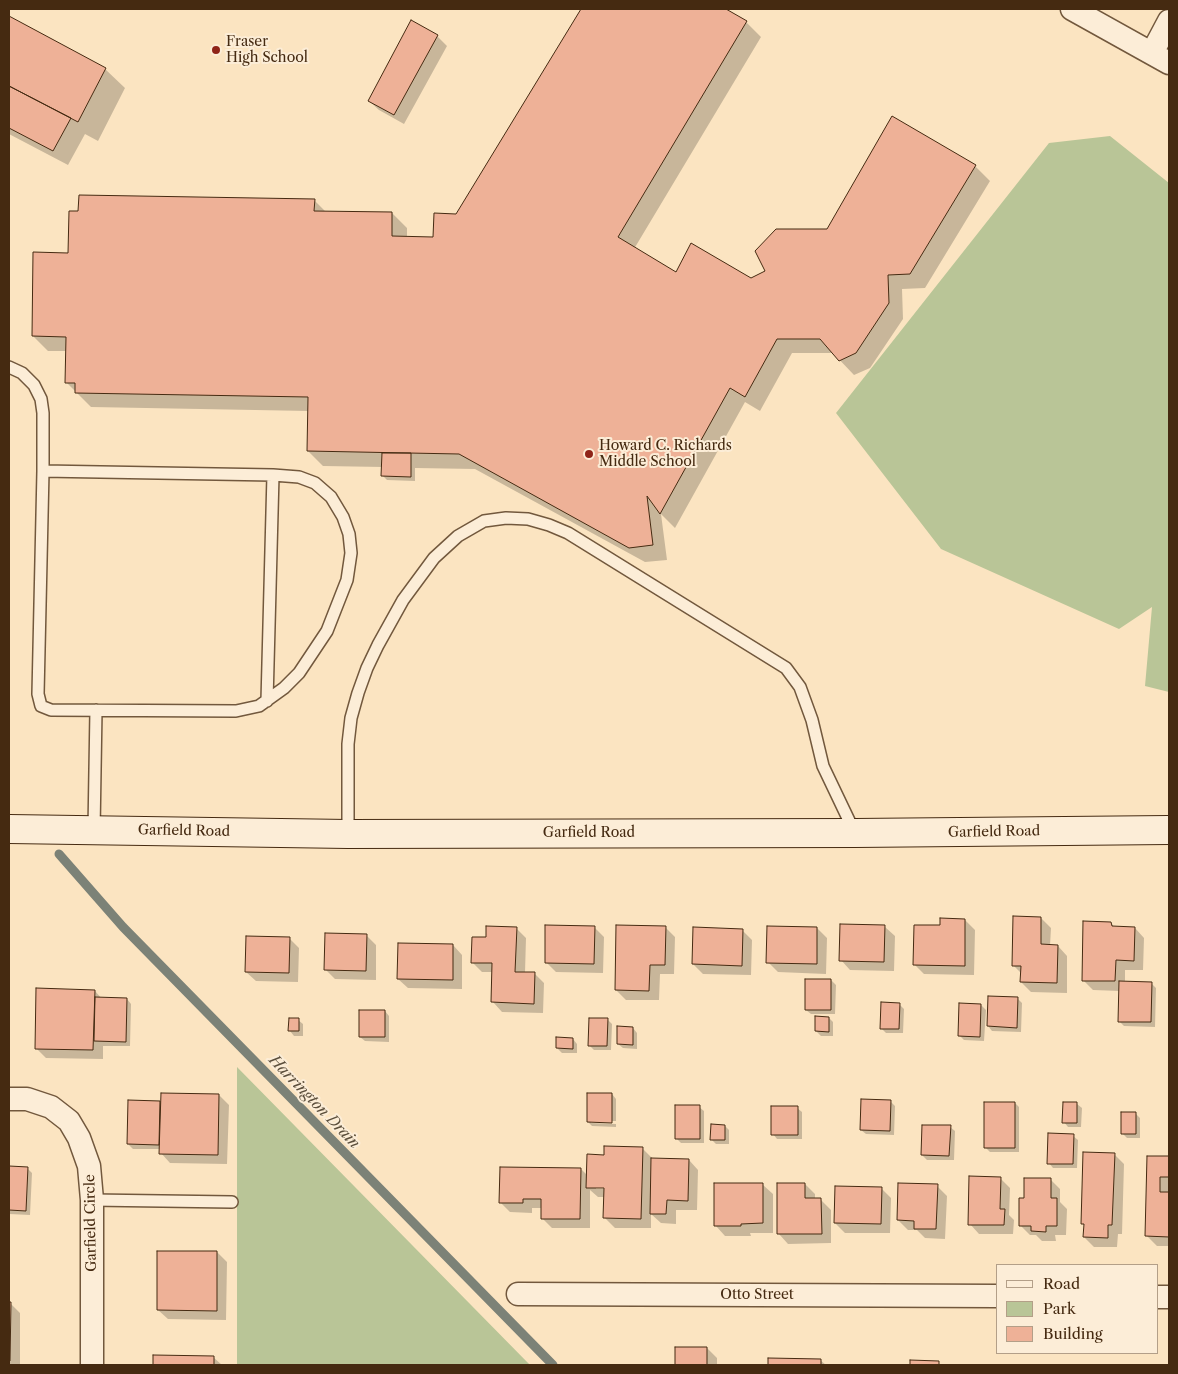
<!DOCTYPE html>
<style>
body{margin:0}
#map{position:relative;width:1178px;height:1374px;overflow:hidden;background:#fbe4c1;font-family:"Libre Caslon Text",serif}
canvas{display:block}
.frame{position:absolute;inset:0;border:10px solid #452a11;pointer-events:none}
.legend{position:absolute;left:996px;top:1264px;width:162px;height:90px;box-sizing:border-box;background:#fcedd7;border:1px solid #b39f88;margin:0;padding:6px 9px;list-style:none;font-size:15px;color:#452a11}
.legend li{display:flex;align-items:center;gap:10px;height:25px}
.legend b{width:25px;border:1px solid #b39f88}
</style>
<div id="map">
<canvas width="1178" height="1374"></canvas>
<div class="frame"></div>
<ul class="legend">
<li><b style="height:6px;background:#fcedd7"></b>Road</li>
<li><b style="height:14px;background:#b9c597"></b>Park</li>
<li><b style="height:14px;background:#eeb197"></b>Building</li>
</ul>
</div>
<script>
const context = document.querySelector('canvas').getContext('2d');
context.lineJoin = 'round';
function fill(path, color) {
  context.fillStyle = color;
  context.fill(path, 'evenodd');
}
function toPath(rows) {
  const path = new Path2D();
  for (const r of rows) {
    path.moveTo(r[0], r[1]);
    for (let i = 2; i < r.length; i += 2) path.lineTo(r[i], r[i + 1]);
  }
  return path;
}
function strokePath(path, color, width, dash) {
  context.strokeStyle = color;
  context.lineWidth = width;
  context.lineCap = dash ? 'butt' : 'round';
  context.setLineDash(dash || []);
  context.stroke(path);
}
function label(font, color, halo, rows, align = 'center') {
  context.font = font + ' "Libre Caslon Text",serif';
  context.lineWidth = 4;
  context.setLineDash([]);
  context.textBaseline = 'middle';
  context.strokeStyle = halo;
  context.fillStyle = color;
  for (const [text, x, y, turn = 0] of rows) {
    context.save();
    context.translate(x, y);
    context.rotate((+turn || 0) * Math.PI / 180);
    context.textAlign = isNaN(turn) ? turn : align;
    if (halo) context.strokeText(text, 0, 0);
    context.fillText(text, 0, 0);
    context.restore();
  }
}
const green = toPath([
 [1110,136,1169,183,1169,692,1145,686,1152,607,1119,629,941,549,836,413,1049,143],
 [237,1067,530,1365,237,1365]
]);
const shadow = toPath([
 [583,9,723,9,746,22,761,37,634,249,676,274,751,279,767,272,828,230,975,166,990,181,925,288,902,289,903,319,870,368,854,375,833,353,792,353,760,411,745,402,675,528,661,514,667,560,645,562,475,469,415,468,415,481,387,480,383,476,383,467,323,466,308,451,309,411,91,407,66,382,67,351,48,351,33,336,69,254,314,200,326,212,392,213,407,228,407,237,434,238,457,215],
 [9,18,105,69,125,88,98,141,85,134,68,165,9,134],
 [437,36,447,46,404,124,379,110,369,101],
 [1041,918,1051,928,1050,946,1058,946,1067,956,1067,993,1031,992,1021,982,1022,974,1013,965],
 [965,920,975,930,974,975,924,974,914,964,941,926],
 [1111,923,1115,928,1135,928,1144,938,1143,970,1125,970,1125,983,1151,983,1156,988,1155,1027,1124,1026,1119,1021,1120,991,1093,990,1083,980],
 [594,927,604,937,603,973,556,972,546,962],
 [665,927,675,937,674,974,660,974,659,1000,626,1000,616,990],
 [885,927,895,936,894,971,850,970,841,960],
 [516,928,526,938,525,973,534,973,544,983,543,1013,502,1012,493,1002,493,972,482,972,472,962,487,938],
 [817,928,827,938,826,974,778,972,768,962],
 [742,930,752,940,751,975,703,974,693,964],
 [366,935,376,945,376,980,335,979,325,969],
 [289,938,299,948,298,982,256,981,246,972],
 [453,945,462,955,462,989,408,988,398,979],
 [831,980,836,985,835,1014,811,1014,806,1010],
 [95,991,102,999,127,999,131,1004,130,1046,103,1046,103,1059,46,1058,36,1048],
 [1017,998,1022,1003,1021,1032,992,1031,988,1026],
 [899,1004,904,1009,903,1033,886,1033,882,1029],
 [981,1005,986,1010,984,1041,964,1040,959,1035],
 [385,1011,389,1016,389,1042,365,1041,360,1037],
 [829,1018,833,1022,833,1036,821,1036,816,1031],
 [607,1019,612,1024,611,1050,594,1050,589,1045],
 [298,1020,303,1024,303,1036,294,1036,290,1031],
 [633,1028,637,1033,637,1049,623,1048,618,1044],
 [573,1039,577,1044,577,1053,562,1053,557,1048],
 [612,1094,616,1099,616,1121,591,1121,591,1123,616,1124,616,1127,592,1126,588,1122],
 [219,1095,229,1105,227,1164,170,1163,161,1153,161,1149,133,1149,128,1144,160,1102,162,1104],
 [890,1101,895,1106,894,1135,866,1134,861,1130],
 [1015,1103,1019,1107,1019,1152,990,1152,985,1147],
 [1077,1104,1082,1108,1081,1127,1068,1127,1064,1122],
 [699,1107,704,1111,704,1143,681,1143,677,1139],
 [797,1108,802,1112,802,1139,777,1139,773,1134],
 [1135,1113,1140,1118,1140,1138,1127,1138,1123,1134],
 [725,1126,729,1130,729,1144,716,1144,711,1139],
 [950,1127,955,1131,954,1160,927,1160,922,1155],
 [1073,1136,1078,1140,1077,1168,1053,1168,1049,1163],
 [642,1148,652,1158,652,1159,689,1160,698,1170,697,1210,676,1210,676,1224,661,1223,651,1214,651,1228,615,1228,605,1218,605,1197,598,1197,590,1190,590,1228,552,1228,542,1218,542,1208,532,1208,532,1213,510,1212,500,1202,581,1169,588,1176,605,1156],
 [596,1186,610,1189,596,1189],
 [1114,1154,1124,1164,1122,1234,1118,1234,1117,1247,1094,1247,1084,1237,1085,1226,1082,1223],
 [1148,1157,1169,1157,1169,1246,1157,1246,1147,1236],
 [9,1167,27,1168,32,1173,30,1215,9,1214],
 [1000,1178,1010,1188,1009,1215,1014,1220,1013,1234,979,1234,970,1224],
 [1050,1179,1060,1189,1060,1202,1067,1209,1066,1235,1055,1235,1056,1241,1042,1241,1036,1235,1030,1235,1020,1225,1025,1199],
 [805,1184,815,1194,815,1200,821,1200,831,1210,831,1243,788,1244,779,1234],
 [763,1185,773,1194,773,1233,750,1233,751,1236,725,1236,716,1226],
 [937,1186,947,1196,945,1239,925,1238,917,1230,908,1230,898,1220],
 [881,1188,891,1198,890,1233,845,1233,835,1223],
 [217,1252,227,1262,226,1320,168,1319,158,1310],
 [9,1303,10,1303,20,1313,20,1365,9,1365],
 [677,1348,707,1348,717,1358,717,1365,676,1365],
 [154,1357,213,1357,222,1365,154,1365],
 [770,1359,820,1360,826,1365,770,1365]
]);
const stream = toPath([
 [59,854,123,927,553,1365]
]);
const building = toPath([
 [581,9,726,9,747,21,618,237,676,272,691,243,751,278,765,271,755,251,776,229,827,229,892,116,976,165,910,274,888,275,889,303,856,353,839,361,820,339,777,339,745,397,730,388,660,514,647,496,653,545,629,548,459,454,307,451,308,397,75,393,75,383,65,383,66,337,32,336,33,252,68,253,69,211,78,211,79,195,315,199,314,211,392,212,392,236,433,237,434,213,456,214,581,9],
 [9,16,106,68,78,122,9,86,9,16],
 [411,20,438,35,394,115,368,101,411,20],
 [9,86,71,118,53,151,9,128,9,86],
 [382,453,411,453,411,477,381,476,382,453],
 [1013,916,1041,917,1041,944,1058,945,1057,983,1020,982,1021,966,1012,966,1013,916],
 [940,918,965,919,965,966,913,965,914,925,940,925,940,918],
 [1083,921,1111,922,1112,926,1135,927,1134,961,1116,960,1115,981,1082,981,1083,921],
 [840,924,885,925,884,962,839,961,840,924],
 [545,925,595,926,594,964,545,963,545,925],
 [616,925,666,926,665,965,650,965,649,991,615,990,616,925],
 [486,926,517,927,515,972,535,972,534,1004,491,1002,492,963,471,963,472,937,486,937,486,926],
 [767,926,817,927,817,964,766,963,767,926],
 [693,927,743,929,742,966,692,964,693,927],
 [325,933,367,934,366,971,324,970,325,933],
 [246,936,290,937,289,973,245,972,246,936],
 [398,943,453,944,453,980,397,979,398,943],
 [805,979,831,979,831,1010,805,1010,805,979],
 [1119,981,1152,982,1151,1022,1118,1022,1119,981],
 [36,988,95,990,93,1050,35,1049,36,988],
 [988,996,1018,997,1017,1028,987,1026,988,996],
 [95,997,127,998,126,1042,94,1041,95,997],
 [881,1002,900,1003,899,1029,880,1029,881,1002],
 [959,1003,981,1004,980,1037,958,1036,959,1003],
 [359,1010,385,1010,385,1037,359,1037,359,1010],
 [815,1016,829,1017,829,1032,815,1031,815,1016],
 [289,1018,299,1018,299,1031,288,1031,289,1018],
 [589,1018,608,1018,607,1046,588,1046,589,1018],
 [617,1026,633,1027,633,1045,617,1044,617,1026],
 [556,1037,573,1038,573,1049,556,1048,556,1037],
 [161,1093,219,1094,218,1155,159,1154,161,1093],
 [587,1093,612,1093,612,1123,587,1122,587,1093],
 [861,1099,891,1100,890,1131,860,1130,861,1099],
 [128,1100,160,1101,159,1145,127,1144,128,1100],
 [984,1102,1015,1102,1015,1148,984,1148,984,1102],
 [1063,1102,1077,1102,1077,1123,1062,1123,1063,1102],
 [675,1105,700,1105,700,1139,675,1139,675,1105],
 [771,1106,798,1106,798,1135,771,1135,771,1106],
 [1121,1112,1136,1112,1136,1134,1121,1134,1121,1112],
 [711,1124,725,1125,725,1140,710,1140,711,1124],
 [922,1125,951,1125,949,1156,921,1155,922,1125],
 [1048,1133,1074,1134,1073,1164,1047,1164,1048,1133],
 [604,1146,643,1147,641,1219,603,1218,604,1188,586,1188,587,1154,604,1155,604,1146],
 [1083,1152,1115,1153,1112,1225,1108,1225,1108,1238,1083,1237,1084,1224,1081,1224,1083,1152],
 [1147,1156,1169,1156,1169,1177,1160,1177,1160,1192,1169,1192,1169,1237,1145,1236,1147,1156],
 [651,1158,689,1159,688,1201,667,1200,666,1214,650,1214,651,1158],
 [9,1166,28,1167,26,1211,9,1210,9,1166],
 [500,1167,581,1168,580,1219,541,1219,541,1199,523,1199,523,1203,499,1203,500,1167],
 [969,1176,1001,1177,1000,1209,1005,1209,1004,1225,968,1225,969,1176],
 [1024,1178,1051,1178,1051,1198,1057,1198,1057,1226,1046,1226,1046,1232,1031,1231,1031,1226,1019,1226,1019,1198,1024,1198,1024,1178],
 [714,1183,763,1183,763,1223,741,1224,741,1226,714,1226,714,1183],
 [777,1183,805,1183,805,1198,821,1198,822,1234,777,1234,777,1183],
 [898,1183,938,1184,936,1229,914,1229,914,1221,897,1220,898,1183],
 [835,1186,882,1187,881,1224,834,1223,835,1186],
 [157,1251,217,1251,217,1311,157,1310,157,1251],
 [9,1302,11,1302,10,1361,9,1361,9,1302],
 [675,1347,707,1347,707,1365,675,1365,675,1347],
 [153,1355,214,1356,214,1365,153,1365,153,1355],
 [768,1358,821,1359,821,1365,768,1365,768,1358],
 [910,1360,939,1361,939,1365,910,1365,910,1360]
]);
const service = toPath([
 [9,367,22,373,34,385,41,399,43,413,43,471,38,694,41,706,51,710,236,711,259,706,284,688,299,673,327,631,347,580,351,553,349,534,343,517,331,497,315,483,299,477,273,475,43,471],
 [267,701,273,475],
 [94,830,96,710],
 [348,834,348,744,351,718,358,693,367,668,378,645,403,600,434,558,458,536,484,521,506,518,528,519,549,525,568,533,786,668,800,687,812,720,823,766,854,831],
 [92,1200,232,1202]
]);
const minor = toPath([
 [1072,9,1169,63],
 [1152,53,1169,21],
 [9,1099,27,1099,51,1107,69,1121,79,1138,89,1166,92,1200,92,1365],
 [518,1294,997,1296],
 [1157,1297,1169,1297]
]);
const secondary = toPath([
 [9,829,348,834,855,833,1169,830]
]);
const markers = [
 [216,50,5,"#8f2418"],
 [589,454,5,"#8f2418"]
];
const poiNames = [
 ["Fraser",226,42],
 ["High School",226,58],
 ["Howard C. Richards",599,446],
 ["Middle School",599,462]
];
const streetNames = [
 ["Garfield Road",184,831,1],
 ["Garfield Road",994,832,-1],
 ["Garfield Road",589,833],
 ["Garfield Circle",91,1223,-91],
 ["Otto Street",757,1295]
];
const waterNames = [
 ["Harrington Drain",314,1102,46]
];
fill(green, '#b9c597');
fill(shadow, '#0003');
strokePath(stream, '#7c8277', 9);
fill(building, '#eeb197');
strokePath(building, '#452a11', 1);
strokePath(service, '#72583d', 14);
strokePath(minor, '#72583d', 25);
strokePath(secondary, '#452a11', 30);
strokePath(service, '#fcedd7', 11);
strokePath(minor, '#fcedd7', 22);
strokePath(secondary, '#fcedd7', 28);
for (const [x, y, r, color] of markers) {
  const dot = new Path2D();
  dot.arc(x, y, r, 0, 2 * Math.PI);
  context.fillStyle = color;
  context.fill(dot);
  strokePath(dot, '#fcedd7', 2);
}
label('14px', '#452a11', '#fcedd7', poiNames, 'left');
label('14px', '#452a11', '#fcedd7', streetNames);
label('italic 15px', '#5c4f3c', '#fcedd7', waterNames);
</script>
